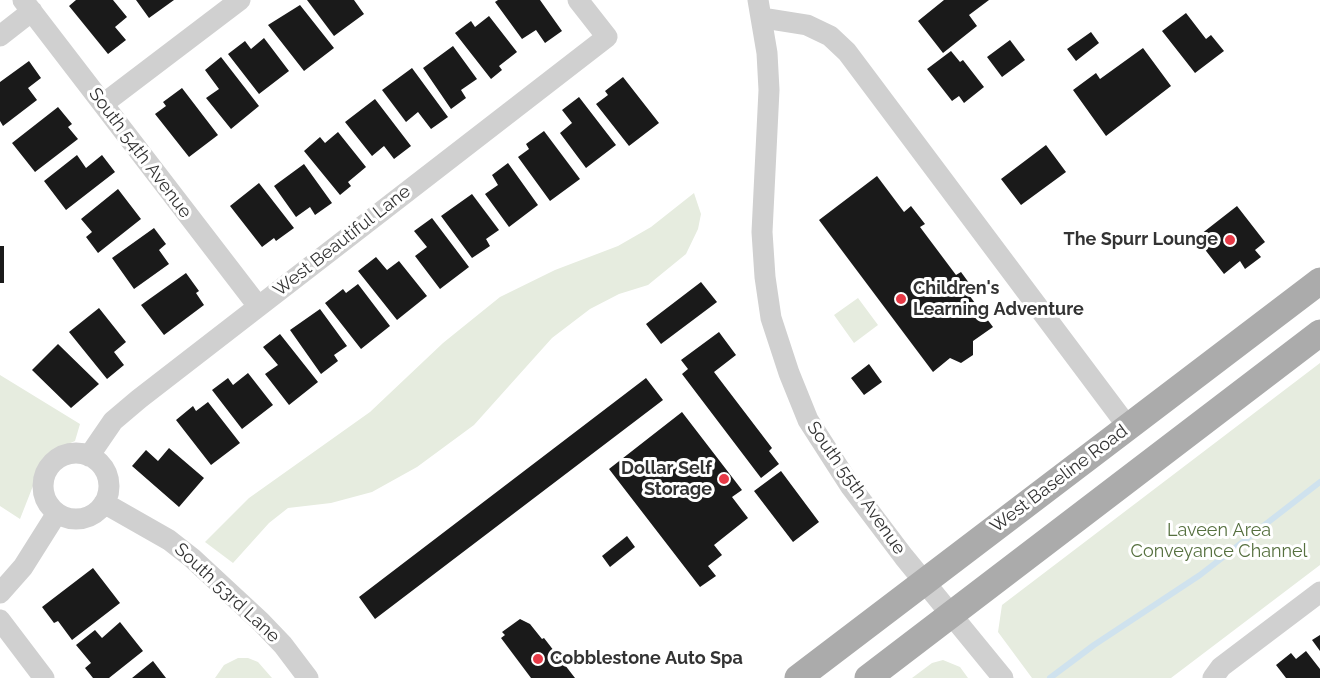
<!DOCTYPE html>
<style>
body{margin:0}
canvas{display:block;background:#fff}
</style>
<canvas width="1320" height="678"></canvas>
<script>
const context = document.querySelector('canvas').getContext('2d');
context.lineJoin = 'round';
function fill(path, color) {
  context.fillStyle = color;
  context.fill(path, 'evenodd');
}
function toPath(rows) {
  const path = new Path2D();
  for (const r of rows) {
    if (r.length === 3) {
      path.moveTo(r[0] + r[2], r[1]);
      path.arc(r[0], r[1], r[2], 0, 2 * Math.PI);
      continue;
    }
    path.moveTo(r[0], r[1]);
    for (let i = 2; i < r.length; i += 2) path.lineTo(r[i], r[i + 1]);
  }
  return path;
}
function strokePath(path, color, width, dash) {
  context.strokeStyle = color;
  context.lineWidth = width;
  context.lineCap = dash ? 'butt' : 'round';
  context.setLineDash(dash || []);
  context.stroke(path);
}
function label(font, color, halo, rows, align = 'center') {
  context.font = font + ' Raleway,sans-serif';
  context.lineWidth = 6;
  context.setLineDash([]);
  context.textBaseline = 'middle';
  context.strokeStyle = halo;
  context.fillStyle = color;
  for (const [text, x, y, turn = 0] of rows) {
    context.save();
    context.translate(x, y);
    context.rotate((+turn || 0) * Math.PI / 180);
    context.textAlign = isNaN(turn) ? turn : align;
    if (halo) context.strokeText(text, 0, 0);
    context.fillText(text, 0, 0);
    context.restore();
  }
}
const green = toPath([
 [694,193,701,214,698,229,686,254,648,285,619,294,590,309,552,338,474,425,417,467,372,492,331,503,288,508,269,523,233,563,205,542,249,498,370,412,443,343,500,297,555,270,618,246,651,227],
 [858,298,878,325,854,343,834,315],
 [1320,363,1320,565,1171,678,1032,678,998,632,1002,605],
 [0,375,80,424,75,441,59,448,42,463,20,519,0,506],
 [238,658,248,658,258,662,272,678,215,678,224,665],
 [943,660,960,667,968,678,912,678,932,663]
]);
const stream = toPath([
 [1050,678,1094,645,1200,575,1320,482]
]);
const building = toPath([
 [76,0,113,0,127,17,115,27,126,40,108,54,69,6],
 [136,0,174,0,149,18],
 [307,0,354,0,364,14,334,36],
 [498,0,540,0,562,31,545,43,536,30,522,39,495,2],
 [944,0,989,0,969,15,977,26,943,53,918,21],
 [300,5,334,48,304,71,268,25],
 [1186,13,1206,39,1211,35,1224,51,1195,73,1162,31],
 [489,16,517,52,499,66,502,70,491,79,455,33,471,21,475,27],
 [1091,32,1099,43,1076,61,1067,49],
 [264,38,289,71,259,94,228,54,245,41,251,49],
 [1010,40,1025,60,1002,77,987,57],
 [453,46,477,79,461,90,466,98,451,109,423,68],
 [1143,48,1171,86,1106,136,1073,90,1096,73,1100,79],
 [951,51,960,62,963,60,984,87,964,103,959,96,952,101,927,69],
 [221,57,259,106,231,129,206,98,219,89,205,70],
 [29,61,41,78,28,88,37,100,3,126,0,121,0,82],
 [412,68,448,117,431,129,418,112,406,122,382,90],
 [623,77,659,123,629,146,596,104,608,95,605,91],
 [182,88,218,135,189,157,155,114,166,106,163,102],
 [579,97,616,145,586,168,560,133,572,123,562,110],
 [375,99,411,146,394,159,384,146,372,156,345,122],
 [58,107,72,124,68,127,78,139,35,172,12,143],
 [544,131,580,179,550,201,518,157,529,149,526,144],
 [338,132,366,167,348,182,351,186,340,195,304,151,320,137,325,143],
 [1046,145,1066,172,1021,205,1001,179],
 [77,155,86,168,102,155,115,172,66,210,44,181],
 [508,163,538,205,509,227,485,194,498,185,492,175],
 [304,164,332,203,315,215,310,207,296,217,274,186],
 [877,176,904,212,911,206,925,224,920,227,956,275,961,272,972,287,966,291,993,327,973,341,973,355,961,363,950,358,933,372,819,220],
 [259,183,294,228,276,241,274,238,262,247,230,206],
 [118,189,141,219,98,253,86,237,92,232,81,219],
 [472,194,499,230,486,239,490,246,472,258,441,216],
 [1237,206,1265,242,1255,250,1261,257,1245,269,1240,261,1224,274,1196,238],
 [432,218,469,267,440,289,415,256,427,247,414,231],
 [154,228,166,244,159,250,169,264,134,289,112,258],
 [0,246,4,246,4,283,0,283],
 [376,257,387,270,399,261,427,296,397,320,358,271],
 [186,273,199,291,196,293,204,305,164,335,141,305],
 [701,282,717,302,661,344,646,324],
 [358,284,390,326,361,349,325,303,343,289,346,293],
 [99,308,126,342,114,352,124,365,107,379,69,332],
 [320,309,347,346,334,355,338,361,321,374,290,330],
 [719,332,736,355,714,372,772,448,769,451,779,464,761,478,682,374,688,369,681,360],
 [280,334,318,382,289,405,265,374,278,365,263,347],
 [58,344,99,384,71,408,32,370],
 [869,364,882,382,864,395,851,378],
 [248,373,273,405,242,429,212,390,228,378,233,385],
 [646,378,663,400,375,619,359,597],
 [208,402,240,443,211,465,176,420,193,406,196,411],
 [682,412,742,490,732,497,748,518,714,545,722,555,708,566,716,576,700,587,609,469],
 [169,448,204,478,179,507,132,466,146,450,158,461],
 [781,471,819,522,793,542,754,491],
 [627,536,635,547,610,567,602,556],
 [93,568,120,603,72,640,58,621,54,623,42,607],
 [520,619,530,624,542,639,544,638,575,678,531,678,501,638,505,635,502,632],
 [120,622,143,651,109,678,93,678,85,668,91,663,76,645,95,630,102,638],
 [1320,635,1320,651,1312,640],
 [1306,651,1320,669,1320,678,1286,678,1276,665,1291,653,1296,659],
 [153,661,166,678,132,678]
]);
const minor = toPath([
 [23,0,258,306],
 [758,0,767,53,769,90,762,232,765,277,771,318,789,373,808,420,851,487,904,557,1003,678],
 [763,18,807,25,830,36,847,52,1128,427],
 [0,36,32,11],
 [103,104,240,0],
 [76,486,33],
 [89,456,113,421,139,399,607,37,578,0],
 [104,503,169,540,192,558,261,622,283,645,308,678],
 [0,593,23,567,57,513],
 [0,620,44,678],
 [1213,678,1221,667,1320,592]
]);
const major = toPath([
 [798,678,1320,281],
 [868,678,1320,333]
]);
const markers = [
 [1230,240,6,"#e63946"],
 [901,299,6,"#e63946"],
 [724,479,6,"#e63946"],
 [538,659,6,"#e63946"]
];
const streetNames = [
 ["South 54th Avenue",140,153,53],
 ["West Beautiful Lane",342,241,-38],
 ["West Baseline Road",1059,479,-37],
 ["South 55th Avenue",856,488,55],
 ["South 53rd Lane",227,593,43]
];
const poiNames = [
 ["The Spurr Lounge",1218,240],
 ["Children's",913,289,"left"],
 ["Learning Adventure",913,310,"left"],
 ["Dollar Self",712,469],
 ["Storage",712,490],
 ["Cobblestone Auto Spa",550,659,"left"]
];
const parkNames = [
 ["Laveen Area",1219,531],
 ["Conveyance Channel",1219,552]
];
fill(green, '#e6ecdf');
strokePath(stream, '#cfe2ee', 6);
fill(building, '#1a1a1a');
strokePath(minor, '#d0d0d0', 21);
strokePath(major, '#ababab', 27);
for (const [x, y, r, color] of markers) {
  const dot = new Path2D();
  dot.arc(x, y, r, 0, 2 * Math.PI);
  context.fillStyle = color;
  context.fill(dot);
  strokePath(dot, '#fff', 2);
}
label('18px', '#333', '#fff', streetNames);
label('bold 18px', '#333', '#fff', poiNames, 'right');
label('18px', '#56703f', '#fff', parkNames);
</script>
